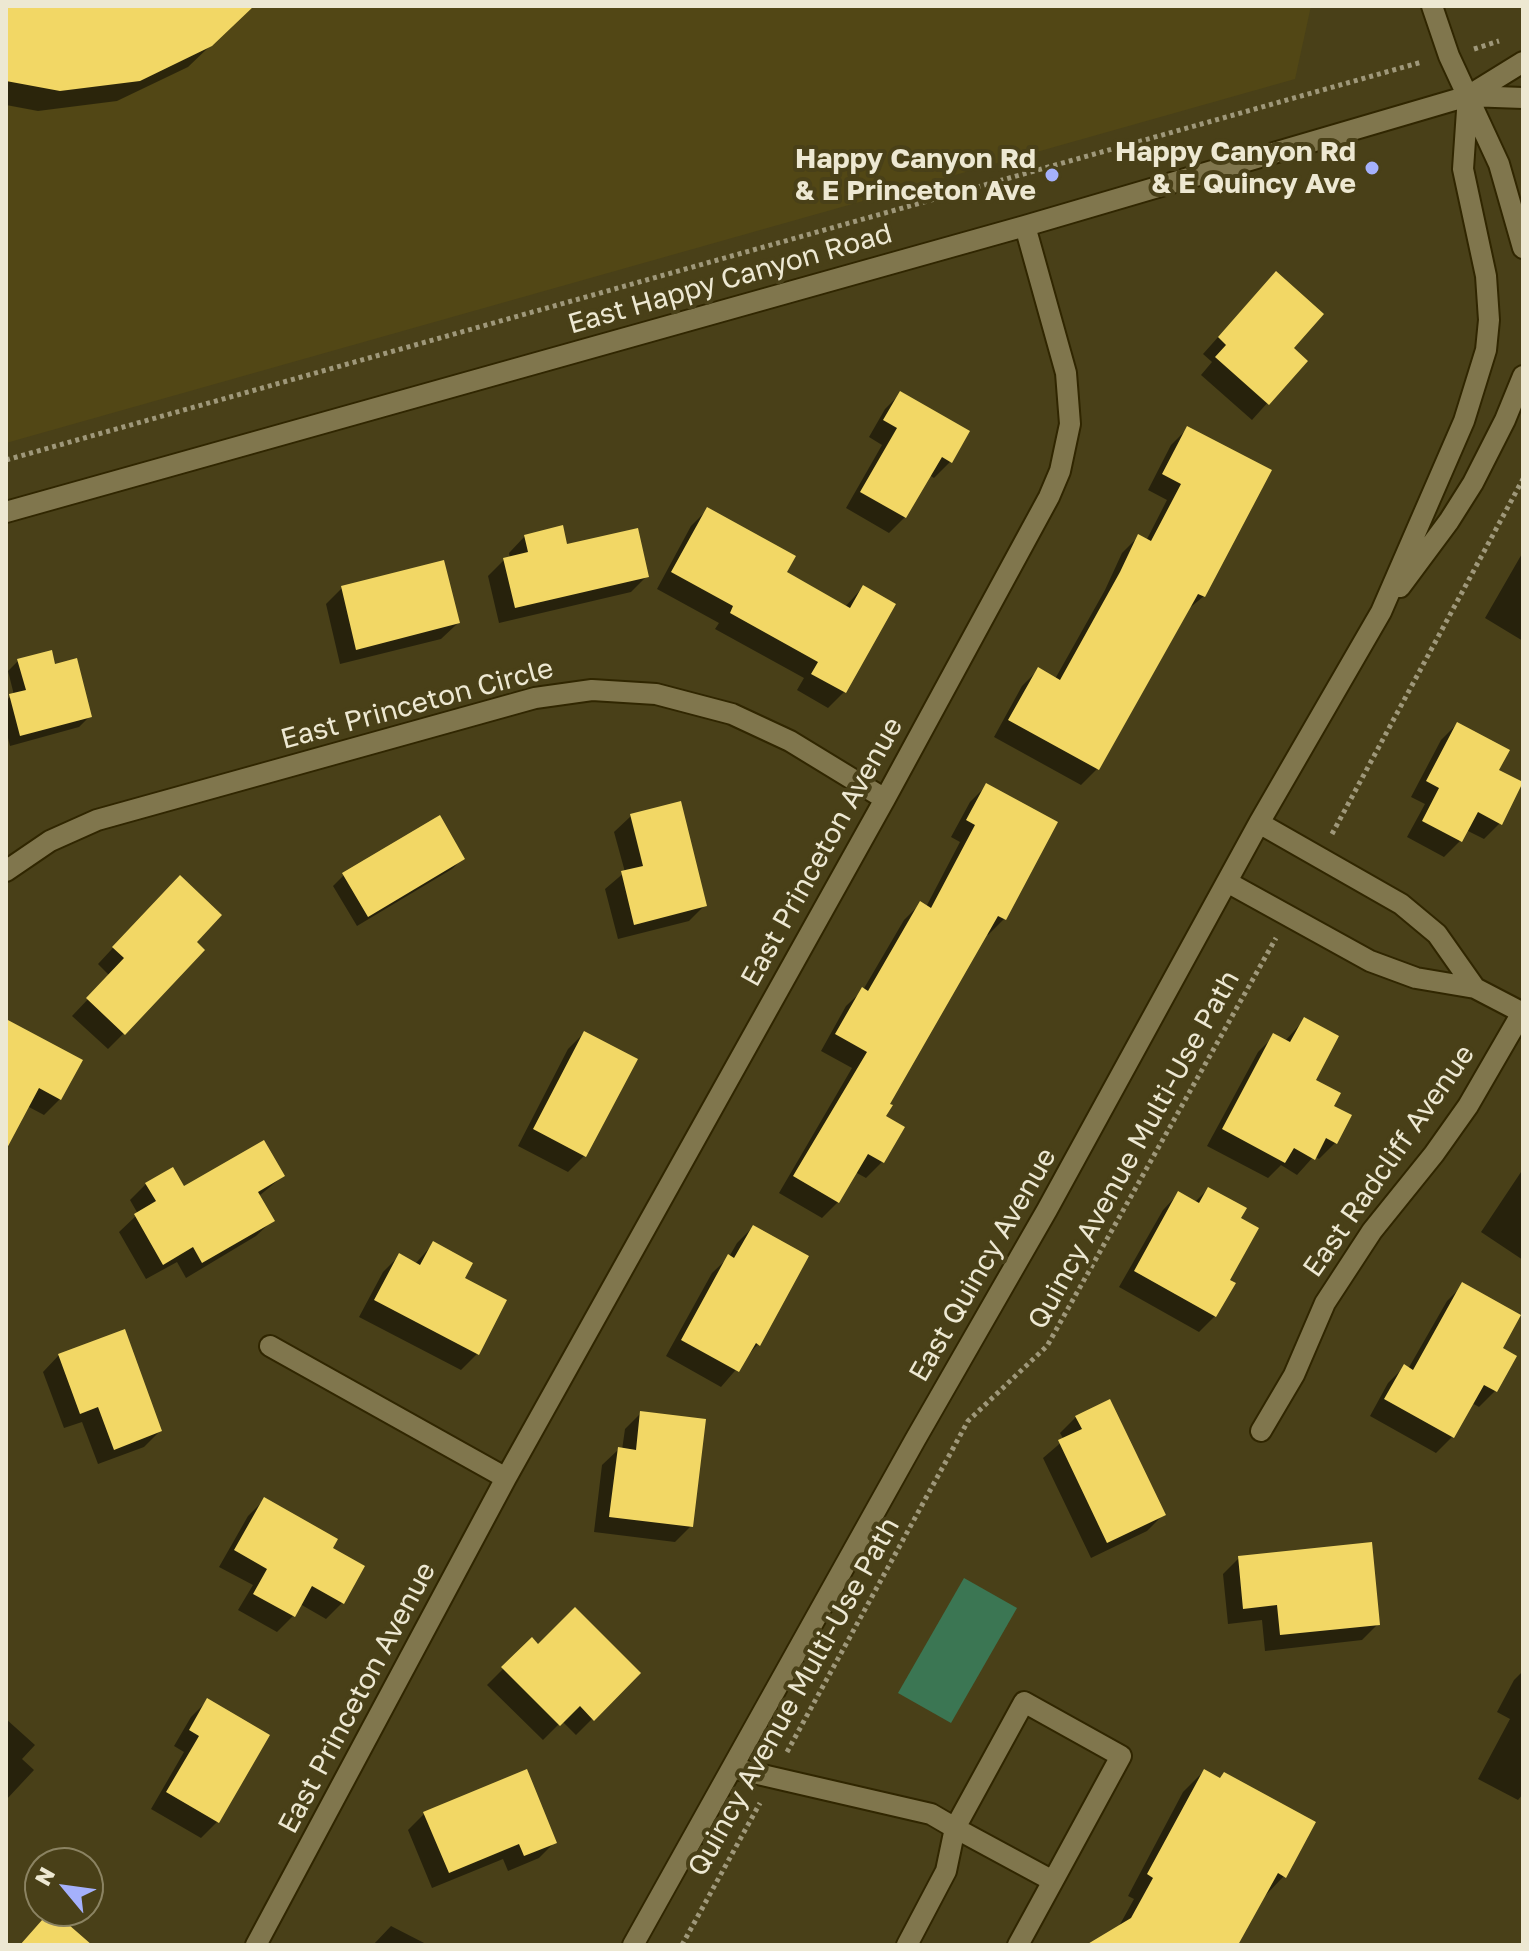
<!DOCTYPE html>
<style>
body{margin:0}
#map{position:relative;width:1529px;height:1951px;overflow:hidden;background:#494018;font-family:"Golos Text",sans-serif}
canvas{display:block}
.frame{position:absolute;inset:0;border:8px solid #ede8d2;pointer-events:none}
.north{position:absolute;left:24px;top:1847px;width:80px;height:80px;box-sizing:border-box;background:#494018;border:2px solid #8b8362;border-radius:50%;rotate:299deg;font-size:22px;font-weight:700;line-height:32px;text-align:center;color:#ede8d2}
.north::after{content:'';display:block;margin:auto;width:28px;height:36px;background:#a5b1fc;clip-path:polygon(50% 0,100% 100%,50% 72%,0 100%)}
</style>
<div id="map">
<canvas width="1529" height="1951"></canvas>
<div class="frame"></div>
<div class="north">N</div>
</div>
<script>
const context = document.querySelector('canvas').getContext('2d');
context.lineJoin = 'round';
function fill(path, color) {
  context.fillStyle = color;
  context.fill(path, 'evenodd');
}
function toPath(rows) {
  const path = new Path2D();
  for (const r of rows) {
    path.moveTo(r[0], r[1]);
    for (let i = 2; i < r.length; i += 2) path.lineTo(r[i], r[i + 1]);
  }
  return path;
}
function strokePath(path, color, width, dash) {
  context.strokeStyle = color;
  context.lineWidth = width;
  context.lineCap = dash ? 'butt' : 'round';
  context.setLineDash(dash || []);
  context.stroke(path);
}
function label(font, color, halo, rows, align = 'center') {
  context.font = font + ' "Golos Text",sans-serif';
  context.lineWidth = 8;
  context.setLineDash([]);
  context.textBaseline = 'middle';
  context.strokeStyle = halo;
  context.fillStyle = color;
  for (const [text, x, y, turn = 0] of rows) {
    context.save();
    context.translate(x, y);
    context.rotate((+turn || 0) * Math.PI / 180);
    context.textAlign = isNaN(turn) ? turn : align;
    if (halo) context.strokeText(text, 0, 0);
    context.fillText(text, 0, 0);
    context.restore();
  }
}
const built = toPath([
 [6,6,1311,6,1295,79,6,443]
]);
const green = toPath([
 [964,1578,1017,1608,951,1723,898,1693]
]);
const shadow = toPath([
 [6,6,252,6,188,67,117,101,38,111,6,105],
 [1260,290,1291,348,1305,361,1252,420,1201,375,1212,362,1203,354],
 [901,393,950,462,934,478,929,475,905,517,889,533,846,508,882,445,869,437,885,409],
 [1187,429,1204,596,1186,611,1097,769,1081,785,994,737,1022,686,1038,670,1055,679,1105,590,1122,553,1138,537,1146,541,1167,500,1148,490,1171,445],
 [707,510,784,572,845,607,863,587,894,605,844,692,828,708,797,690,804,678,715,629,719,623,657,589,691,526],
 [525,536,566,547,647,576,631,592,499,623,488,576,504,560,510,559,509,553],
 [1523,552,1523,641,1485,618],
 [342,588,458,623,441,639,340,664,326,604],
 [18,661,53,666,90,716,79,727,10,746,6,730,6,700,14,695,8,671],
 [1457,724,1497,771,1500,823,1484,839,1466,830,1460,841,1444,857,1407,837,1425,804,1411,797,1441,740],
 [986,786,1004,919,988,935,986,934,888,1104,884,1116,882,1162,866,1178,855,1172,838,1202,822,1218,779,1193,852,1068,821,1051,846,1006,863,990,904,920,920,904,926,907,960,842,951,837,970,802],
 [631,816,705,905,689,921,618,939,605,889,625,872,614,832],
 [463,858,452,869,357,926,333,886,344,875],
 [164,893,194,942,124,1033,108,1049,72,1016,110,976,98,964],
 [1304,1020,1314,1081,1332,1106,1335,1143,1319,1159,1314,1156,1297,1175,1281,1165,1268,1178,1207,1146,1258,1052,1274,1036,1285,1041],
 [6,1021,60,1099,44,1115,27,1106,6,1144],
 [584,1033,584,1156,568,1172,518,1146,568,1049],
 [1523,1169,1523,1260,1481,1232],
 [283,1176,259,1196,273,1220,256,1236,186,1278,177,1262,146,1279,119,1232,138,1214,130,1200,146,1184,183,1189],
 [1208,1189,1239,1219,1215,1316,1199,1332,1119,1287,1163,1210,1179,1193,1195,1202],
 [753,1227,758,1344,721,1387,666,1356,712,1273,729,1257,737,1243],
 [433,1244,463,1279,477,1354,461,1370,359,1317,383,1272,399,1256,415,1264],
 [1463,1285,1501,1348,1515,1356,1495,1391,1479,1407,1472,1403,1452,1437,1436,1453,1370,1416,1388,1383,1404,1367,1408,1369,1447,1301],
 [59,1355,160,1431,144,1447,98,1464,82,1422,64,1428,43,1372],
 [641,1413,691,1526,675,1542,594,1532,602,1465,619,1449,622,1450,625,1429],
 [1076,1417,1163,1515,1147,1531,1091,1558,1043,1458,1064,1440,1060,1433],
 [264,1500,330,1549,362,1567,342,1603,326,1619,300,1604,293,1616,277,1632,238,1610,253,1585,219,1567,248,1516],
 [1239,1558,1378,1624,1362,1640,1265,1651,1262,1620,1228,1624,1223,1574],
 [532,1640,538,1646,638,1673,576,1735,562,1721,543,1740,487,1685],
 [1523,1671,1523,1794,1518,1800,1478,1779,1510,1719,1497,1712,1514,1680],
 [207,1701,268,1736,217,1822,201,1838,151,1809,184,1752,174,1746,191,1717],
 [6,1719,35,1745,22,1759,34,1770,6,1800],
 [1204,1771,1284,1876,1263,1898,1236,1945,1099,1945,1118,1928,1134,1899,1128,1896,1183,1792],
 [424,1814,555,1842,539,1858,508,1871,503,1859,432,1888,408,1830],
 [391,1926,428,1945,373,1945]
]);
const building = toPath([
 [6,6,254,6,212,46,140,81,60,91,6,81],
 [1276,271,1324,314,1294,348,1308,361,1269,405,1215,357,1226,345,1218,337],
 [900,391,970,431,952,463,942,457,906,518,860,492,897,428,883,420],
 [1187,426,1272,470,1205,597,1198,594,1099,770,1008,720,1038,667,1060,680,1120,572,1138,534,1151,541,1181,484,1162,474],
 [707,507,796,556,787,572,850,608,863,585,896,604,846,693,811,674,818,662,730,613,733,606,671,572],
 [563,525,567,544,638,528,649,577,515,608,503,558,528,552,524,535],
 [444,560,460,623,356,650,341,586],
 [52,650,55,664,77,658,92,717,20,736,9,694,26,690,17,659],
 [1457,722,1510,750,1499,770,1523,782,1502,825,1478,812,1462,842,1422,821,1439,788,1426,781],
 [986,783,1058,822,1006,920,998,916,890,1104,893,1105,886,1116,905,1127,884,1163,868,1154,839,1203,793,1176,867,1052,835,1034,862,987,868,991,920,901,931,908,975,825,966,820],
 [681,801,707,906,634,925,621,871,643,866,630,814],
 [440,815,465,859,368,917,342,873],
 [180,875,222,915,197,942,205,950,125,1035,86,998,124,958,112,947],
 [1304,1017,1339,1036,1316,1080,1341,1093,1334,1106,1352,1115,1337,1144,1326,1138,1315,1160,1294,1148,1285,1163,1222,1129,1273,1033,1290,1042],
 [6,1019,83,1060,61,1100,39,1088,6,1150],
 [584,1031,638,1059,586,1157,533,1129],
 [264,1140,285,1176,258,1192,275,1221,202,1263,193,1247,163,1265,134,1214,156,1201,145,1183,173,1167,184,1186],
 [1208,1187,1247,1208,1241,1218,1259,1228,1230,1280,1236,1283,1216,1317,1134,1271,1178,1191,1199,1203],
 [753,1225,809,1256,760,1346,756,1343,739,1372,681,1340,728,1254,734,1258],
 [433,1241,473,1263,465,1278,507,1300,479,1355,374,1300,399,1253,420,1265],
 [1462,1282,1521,1315,1503,1348,1517,1356,1497,1392,1484,1385,1454,1438,1384,1399,1404,1364,1413,1370],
 [125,1329,162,1431,114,1450,98,1407,80,1414,58,1354],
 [1110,1399,1166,1515,1107,1543,1058,1440,1082,1429,1075,1416],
 [640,1411,706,1419,693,1527,609,1517,618,1447,636,1450],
 [264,1497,338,1539,333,1548,365,1566,344,1604,312,1586,295,1617,253,1594,267,1569,234,1550],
 [1372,1542,1380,1625,1280,1635,1277,1605,1243,1609,1238,1556],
 [575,1607,641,1673,594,1721,580,1706,560,1726,501,1667,532,1637,538,1644],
 [207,1698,270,1735,219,1823,166,1792,199,1736,189,1730],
 [527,1769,557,1843,524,1856,519,1844,449,1873,423,1812],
 [1204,1769,1220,1778,1224,1772,1316,1822,1286,1878,1278,1873,1238,1945,1086,1945,1131,1918,1153,1878,1147,1874],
 [50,1911,53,1911,92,1945,20,1945]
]);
const path = toPath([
 [1474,49,1499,41],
 [6,460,1422,62],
 [1332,834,1523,479],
 [787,1752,968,1421,1047,1346,1276,938],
 [682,1945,760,1803]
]);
const minor = toPath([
 [1432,6,1449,56,1499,164,1523,248],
 [1468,96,1523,98],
 [6,512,1025,226,1468,96,1523,62],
 [1400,587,1449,521,1473,483,1505,420,1523,376],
 [1259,823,1401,904,1437,934,1475,988],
 [6,871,50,841,97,820,535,698,592,690,656,694,732,714,790,741,885,799],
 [1227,882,1370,961,1416,978,1475,988,1523,1013],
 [270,1346,506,1478],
 [1261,1431,1294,1375,1325,1303,1372,1231,1434,1154,1468,1106,1523,1011],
 [732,1768,931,1814,955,1828,1053,1881,1121,1756,1024,1702,955,1828,946,1871,907,1945],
 [256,1945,506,1478,885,799,1049,497,1060,471,1070,424,1066,373,1025,226],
 [633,1945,915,1440,1047,1210,1259,823,1381,612,1464,421,1486,350,1489,320,1486,276,1463,169,1468,96],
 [1018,1945,1053,1881]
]);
const markers = [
 [1372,168,8,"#a5b1fc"],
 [1052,175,8,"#a5b1fc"]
];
const poiNames = [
 ["Happy Canyon Rd",1356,152],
 ["& E Quincy Ave",1356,184],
 ["Happy Canyon Rd",1036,159],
 ["& E Princeton Ave",1036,191]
];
const streetNames = [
 ["East Happy Canyon Road",730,279,-16],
 ["East Princeton Circle",417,704,-15],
 ["East Princeton Avenue",822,852,-61],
 ["Quincy Avenue Multi-Use Path",1134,1150,-61],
 ["East Radcliff Avenue",1389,1161,-55],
 ["East Quincy Avenue",983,1265,-60],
 ["Quincy Avenue Multi-Use Path",794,1697,-61],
 ["East Princeton Avenue",357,1698,-62]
];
fill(built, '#524715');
fill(green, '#3b7653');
fill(shadow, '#0007');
fill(building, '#f2d765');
strokePath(minor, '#302600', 24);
strokePath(path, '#9f987a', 5, [4, 4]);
strokePath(minor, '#80764d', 20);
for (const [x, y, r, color] of markers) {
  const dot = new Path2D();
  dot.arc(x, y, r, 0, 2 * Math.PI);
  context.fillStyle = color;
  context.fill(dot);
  strokePath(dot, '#494018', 3);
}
label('bold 28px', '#ede8d2', '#494018', poiNames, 'right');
label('28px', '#ede8d2', '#494018', streetNames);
</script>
